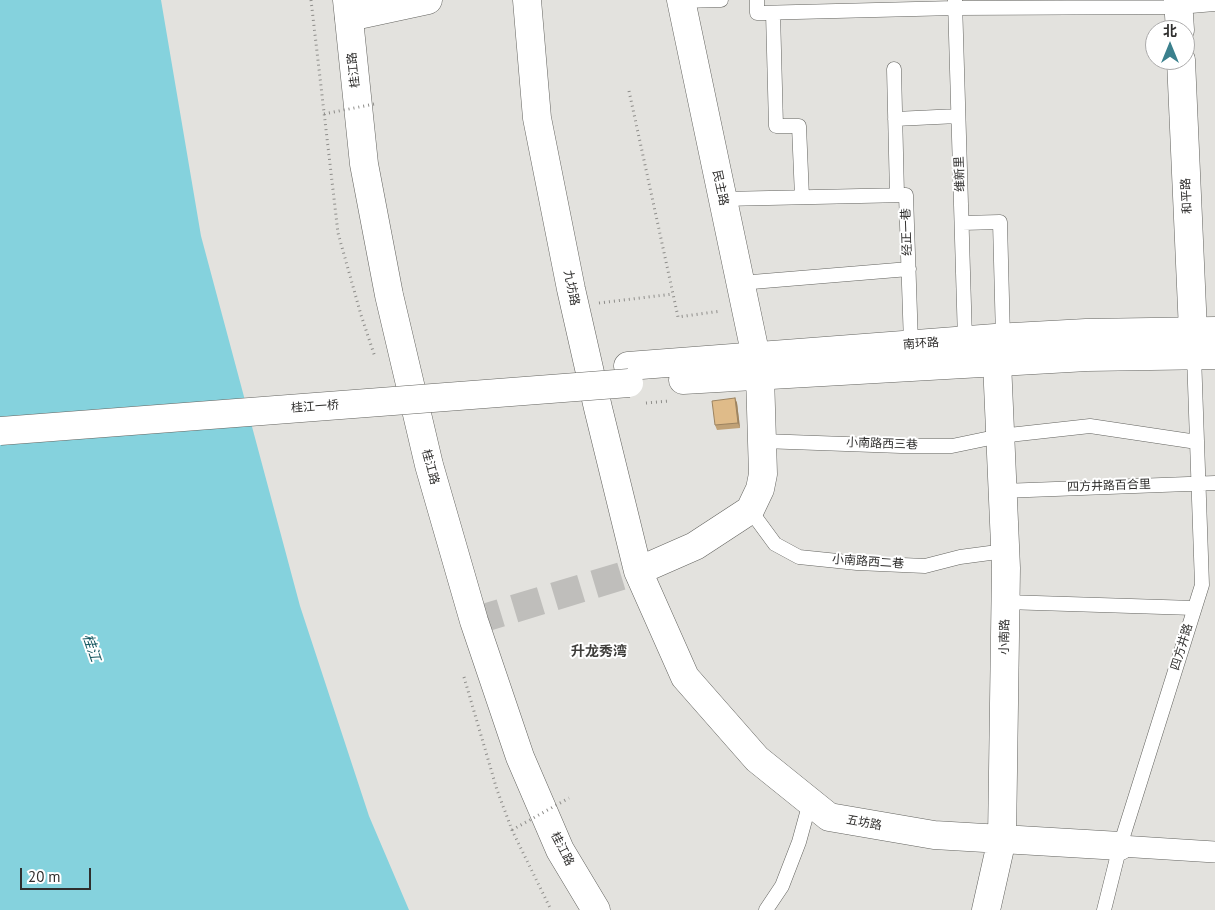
<!DOCTYPE html>
<meta charset="utf-8">
<style>
body{margin:0}
#map{position:relative;width:1215px;height:910px;overflow:hidden;background:#e3e2de;font-family:"PT Sans","Noto Sans SC",sans-serif}
canvas{display:block}
.north{position:absolute;left:1145px;top:20px;width:50px;height:50px;box-sizing:border-box;background:#fff;border:1px solid #acabab;border-radius:50%;rotate:0deg;font-size:14px;font-weight:700;line-height:20px;text-align:center;color:#2f2e2d}
.north::after{content:'';display:block;margin:auto;width:18px;height:22px;background:#3b808d;clip-path:polygon(50% 0,100% 100%,50% 72%,0 100%)}
.scale{position:absolute;left:20px;top:868px;width:71px;height:22px;box-sizing:border-box;border:2px solid #2f2e2d;border-top:0;padding-left:6px;font-size:15px;line-height:18px;white-space:nowrap;color:#2f2e2d;-webkit-text-stroke:4px #fff;paint-order:stroke}
</style>
<div id="map">
<canvas width="1215" height="910"></canvas>
<div class="north">北</div>
<div class="scale">20 m</div>
</div>
<script>
const context = document.querySelector('canvas').getContext('2d');
context.lineJoin = 'round';
function fill(path, color) {
  context.fillStyle = color;
  context.fill(path, 'evenodd');
}
function toPath(rows) {
  const path = new Path2D();
  for (const r of rows) {
    path.moveTo(r[0], r[1]);
    for (let i = 2; i < r.length; i += 2) path.lineTo(r[i], r[i + 1]);
  }
  return path;
}
function strokePath(path, color, width, dash) {
  context.strokeStyle = color;
  context.lineWidth = width;
  context.lineCap = dash ? 'butt' : 'round';
  context.setLineDash(dash || []);
  context.stroke(path);
}
function label(font, color, halo, rows, align = 'center') {
  context.font = font + ' "PT Sans","Noto Sans SC",sans-serif';
  context.lineWidth = 4;
  context.setLineDash([]);
  context.textBaseline = 'middle';
  context.strokeStyle = halo;
  context.fillStyle = color;
  for (const [text, x, y, turn = 0] of rows) {
    context.save();
    context.translate(x, y);
    context.rotate((+turn || 0) * Math.PI / 180);
    context.textAlign = isNaN(turn) ? turn : align;
    if (halo) context.strokeText(text, 0, 0);
    context.fillText(text, 0, 0);
    context.restore();
  }
}
const water = toPath([
 [0,0,161,0,201,236,300,606,369,816,409,910,0,910]
]);
const minorTunnel = toPath([
 [474,621,638,571]
]);
const path = toPath([
 [311,0,338,233,361,315,375,357],
 [629,91,678,317,721,311],
 [599,303,673,294],
 [646,403,669,401],
 [464,677,497,790,512,830,551,910]
]);
const service = toPath([
 [757,0,757,13,955,8,1179,7,1215,4],
 [681,1,721,0],
 [955,1,965,340],
 [773,13,776,126,799,126,802,197],
 [894,69,897,195],
 [895,119,958,116],
 [723,199,906,195,911,344],
 [962,223,1000,222,1003,338],
 [740,283,909,269],
 [762,441,901,446,952,446,1000,436,1090,426,1197,442],
 [1002,491,1215,483],
 [750,510,775,544,799,557,857,563,925,566,960,557,1005,551],
 [1005,602,1194,608],
 [766,910,782,886,799,842,810,802],
 [1104,910,1120,846,1202,585,1194,355]
]);
const pedestrian = toPath([
 [1120,846,1215,852]
]);
const minor = toPath([
 [527,0,537,118,571,289,598,408,638,571,685,677,757,759,829,817,934,835,1120,846],
 [1178,0,1180,30],
 [349,17,428,0],
 [1181,60,1193,331],
 [638,571,695,546,750,510,760,489,763,474,760,376,681,0],
 [986,910,1002,839,1006,568,997,362]
]);
const tertiary = toPath([
 [347,0,364,164,389,295,429,465,474,621,520,757,560,850,596,910]
]);
const secondary = toPath([
 [628,366,995,338,1086,333,1215,331],
 [683,380,1087,357,1215,355]
]);
const pathBridge = toPath([
 [324,114,374,104],
 [512,830,569,798]
]);
const secondaryBridge = toPath([
 [0,431,629,383]
]);
const wall = toPath([
 [735,398,737,403,740,428,717,430,715,425]
]);
const shadedWall = toPath([
 [735,398,737,403,740,428,738,423]
]);
const building = toPath([
 [735,398,738,423,715,425,712,401,735,398]
]);
const streetNames = [
 ["桂江路",354,70,-96],
 ["维新里",960,174,-92],
 ["民主路",720,188,78],
 ["和平路",1187,196,-93],
 ["经正一巷",907,232,-92],
 ["九坊路",571,288,78],
 ["南环路",921,344,-4],
 ["桂江一桥",315,407,-4],
 ["小南路西三巷",882,444,2],
 ["桂江路",430,467,75],
 ["四方井路百合里",1109,486,-2],
 ["小南路西二巷",868,562,4],
 ["小南路",1005,637,-89],
 ["四方井路",1182,647,-73],
 ["五坊路",864,823,10],
 ["桂江路",562,849,63]
];
const waterNames = [
 ["桂江",91,648,71]
];
const neighbourhoodNames = [
 ["升龙秀湾",599,652]
];
fill(water, '#85d2dd');
strokePath(minorTunnel, '#bfbebb', 28, [28, 14]);
strokePath(service, '#63635f', 15);
strokePath(pedestrian, '#63635f', 22);
strokePath(minor, '#63635f', 29);
strokePath(tertiary, '#63635f', 29);
strokePath(secondary, '#63635f', 29);
strokePath(path, '#8e8d8a', 3, [1, 4]);
strokePath(service, '#fff', 14);
strokePath(pedestrian, '#fff', 21);
strokePath(minor, '#fff', 28);
strokePath(tertiary, '#fff', 28);
strokePath(secondary, '#fff', 28);
strokePath(secondaryBridge, '#63635f', 29, []);
strokePath(pathBridge, '#8e8d8a', 3, [1, 4]);
strokePath(secondaryBridge, '#fff', 28);
fill(wall, '#c0a176');
fill(shadedWall, '#9c8360');
fill(building, '#dfbb89');
strokePath(building, '#9c8360', 1);
label('12px', '#2f2e2d', '#fff', streetNames);
label('italic 14px', '#13555e', '#fff', waterNames);
label('bold 14px', '#3f3e3b', '#fff', neighbourhoodNames);
</script>
